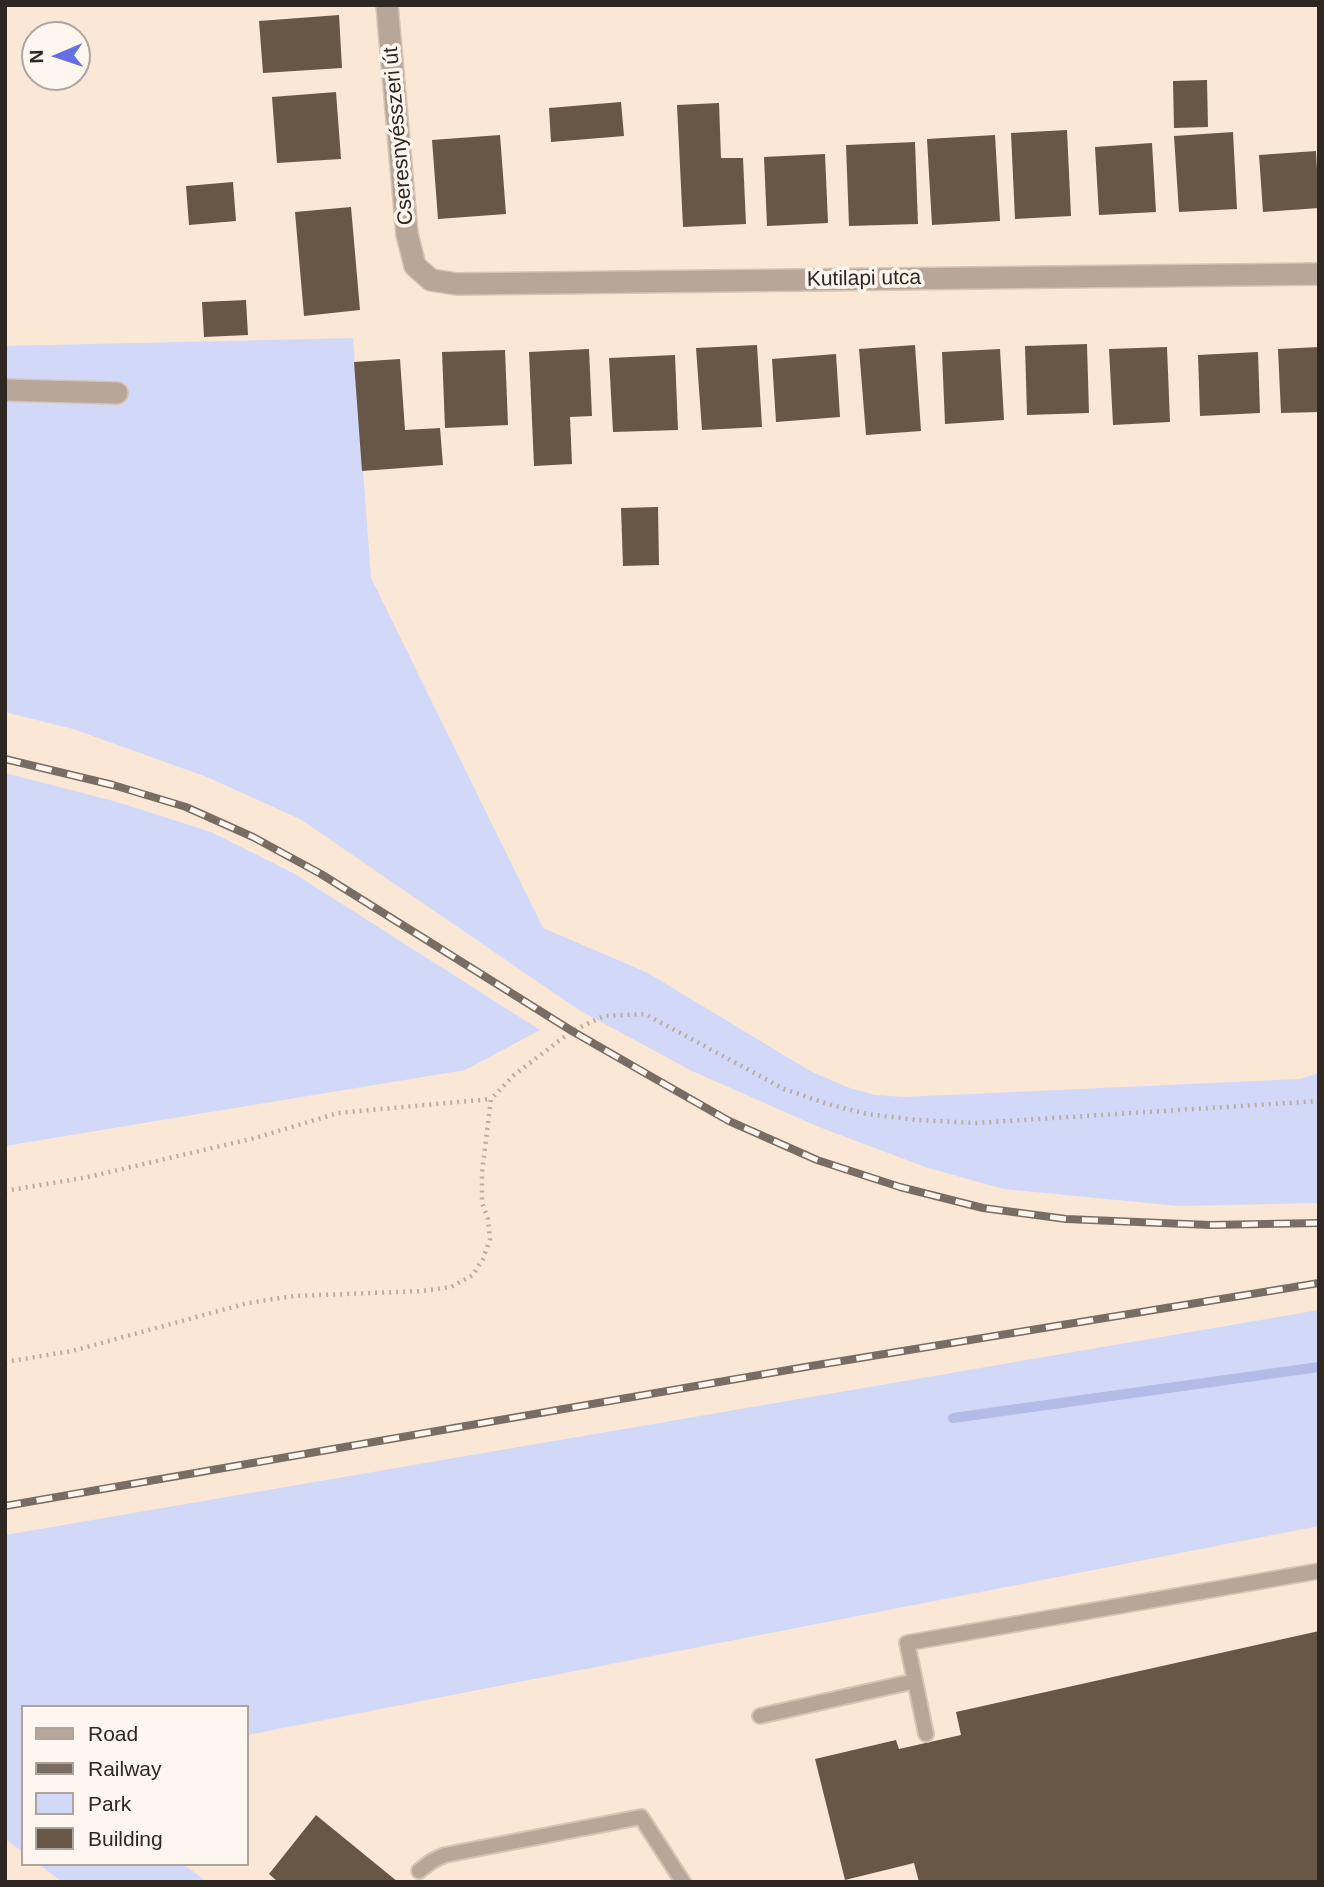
<!DOCTYPE html>
<meta charset="utf-8">
<style>
body{margin:0}
#map{position:relative;width:1324px;height:1887px;overflow:hidden;background:#fbe7d5;font-family:Helvetica,sans-serif}
canvas{display:block}
.frame{position:absolute;inset:0;border:7px solid #2f2721;pointer-events:none}
.legend{position:absolute;left:21px;top:1705px;width:228px;height:161px;box-sizing:border-box;background:#fff7ef;border:2px solid #aca49d;margin:0;padding:9px 12px;list-style:none;font-size:21px;color:#2f2721}
.legend li{display:flex;align-items:center;gap:14px;height:35px}
.legend b{width:35px;border:2px solid #aca49d}
.north{position:absolute;left:21px;top:21px;width:70px;height:70px;box-sizing:border-box;background:#fff7ef;border:2px solid #aca49d;border-radius:50%;rotate:268deg;font-size:19px;font-weight:700;line-height:28px;text-align:center;color:#2f2721}
.north::after{content:'';display:block;margin:auto;width:24px;height:32px;background:#6570e8;clip-path:polygon(50% 0,100% 100%,50% 72%,0 100%)}
</style>
<div id="map">
<canvas width="1324" height="1887"></canvas>
<div class="frame"></div>
<ul class="legend">
<li><b style="height:9px;background:#b8a799"></b>Road</li>
<li><b style="height:9px;background:#796d63"></b>Railway</li>
<li><b style="height:19px;background:#d1d8f8"></b>Park</li>
<li><b style="height:19px;background:#685747"></b>Building</li>
</ul>
<div class="north">N</div>
</div>
<script>
const context = document.querySelector('canvas').getContext('2d');
context.lineJoin = 'round';
function fill(path, color) {
  context.fillStyle = color;
  context.fill(path, 'evenodd');
}
function toPath(rows) {
  const path = new Path2D();
  for (const r of rows) {
    path.moveTo(r[0], r[1]);
    for (let i = 2; i < r.length; i += 2) path.lineTo(r[i], r[i + 1]);
  }
  return path;
}
function strokePath(path, color, width, dash) {
  context.strokeStyle = color;
  context.lineWidth = width;
  context.lineCap = dash ? 'butt' : 'round';
  context.setLineDash(dash || []);
  context.stroke(path);
}
function label(font, color, halo, rows, align = 'center') {
  context.font = font + ' Helvetica,sans-serif';
  context.lineWidth = 7;
  context.setLineDash([]);
  context.textBaseline = 'middle';
  context.strokeStyle = halo;
  context.fillStyle = color;
  for (const [text, x, y, turn = 0] of rows) {
    context.save();
    context.translate(x, y);
    context.rotate((+turn || 0) * Math.PI / 180);
    context.textAlign = isNaN(turn) ? turn : align;
    if (halo) context.strokeText(text, 0, 0);
    context.fillText(text, 0, 0);
    context.restore();
  }
}
const green = toPath([
 [353,338,371,578,543,928,648,973,810,1071,847,1087,875,1095,904,1097,1300,1079,1319,1073,1319,1203,1179,1206,1004,1189,928,1168,819,1127,692,1071,579,1010,300,819,207,777,73,729,5,712,5,346],
 [5,773,117,802,211,832,295,874,540,1030,465,1070,5,1146],
 [1319,1310,1319,1526,247,1735,247,1707,23,1707,23,1852,5,1839,5,1535],
 [39,1864,183,1864,207,1882,62,1882]
]);
const stream = toPath([
 [953,1418,1319,1367]
]);
const building = toPath([
 [339,15,342,68,263,73,259,21],
 [1207,80,1208,127,1174,128,1173,81],
 [336,92,341,159,277,163,272,97],
 [621,102,624,136,551,142,549,108],
 [719,103,721,158,743,158,746,224,683,227,677,105],
 [1067,130,1071,216,1015,219,1011,133],
 [1233,132,1237,209,1179,212,1174,136],
 [500,135,506,214,438,219,432,140],
 [995,135,1000,221,932,225,927,139],
 [915,142,918,224,849,226,846,145],
 [1152,143,1156,212,1099,215,1095,147],
 [1316,151,1319,208,1263,212,1259,155],
 [825,154,828,223,767,226,764,157],
 [233,182,236,221,189,225,186,186],
 [351,207,360,310,304,316,295,212],
 [246,300,248,335,204,337,202,302],
 [1087,344,1089,413,1027,415,1025,346],
 [757,345,762,427,702,430,696,348],
 [915,345,921,431,866,435,859,349],
 [1167,347,1170,422,1113,425,1109,349],
 [1319,347,1319,412,1281,413,1278,349],
 [589,349,592,416,570,417,572,464,534,466,529,352],
 [1000,349,1004,420,945,424,942,352],
 [505,350,508,425,445,428,442,352],
 [1258,352,1260,413,1200,416,1198,355],
 [836,354,840,417,776,422,772,359],
 [675,355,678,430,613,432,609,358],
 [400,359,405,430,440,428,443,465,362,471,354,362],
 [658,507,659,565,623,566,621,508],
 [1319,1631,1319,1882,919,1882,914,1863,845,1880,815,1759,896,1740,899,1749,961,1735,956,1712],
 [316,1815,398,1882,278,1882,269,1874]
]);
const path = toPath([
 [5,1191,88,1177,255,1138,338,1113,491,1099],
 [5,1362,72,1351,248,1303,294,1296,423,1291,451,1287,473,1275,483,1259,490,1239,488,1219,482,1203,482,1172,491,1099,514,1075,572,1031,604,1016,645,1014,784,1089,828,1104,867,1114,917,1120,976,1123,1319,1101]
]);
const service = toPath([
 [915,1681,926,1734],
 [760,1716,915,1681,907,1643,1319,1571],
 [419,1871,432,1861,445,1855,641,1817,683,1882]
]);
const minor = toPath([
 [387,5,407,234,415,266,431,280,457,284,1319,274],
 [5,390,117,393]
]);
const rail = toPath([
 [5,759,113,785,186,807,253,837,321,874,572,1031,652,1077,729,1121,817,1160,900,1187,983,1208,1066,1219,1210,1225,1319,1223],
 [5,1506,811,1366,1319,1283]
]);
const streetNames = [
 ["Cseresnyésszeri út",399,136,-95],
 ["Kutilapi utca",864,279,-1]
];
fill(green, '#d1d8f8');
strokePath(stream, '#b3bce7', 10);
fill(building, '#685747');
strokePath(service, '#d6c4b5', 18);
strokePath(minor, '#d6c4b5', 24);
strokePath(path, '#bdad9f', 4.5, [2, 5]);
strokePath(service, '#b8a799', 14);
strokePath(minor, '#b8a799', 21);
strokePath(rail, '#796d63', 8);
strokePath(rail, '#fff7ef', 5, [16]);
label('21px', '#2f2721', '#fff7ef', streetNames);
</script>
